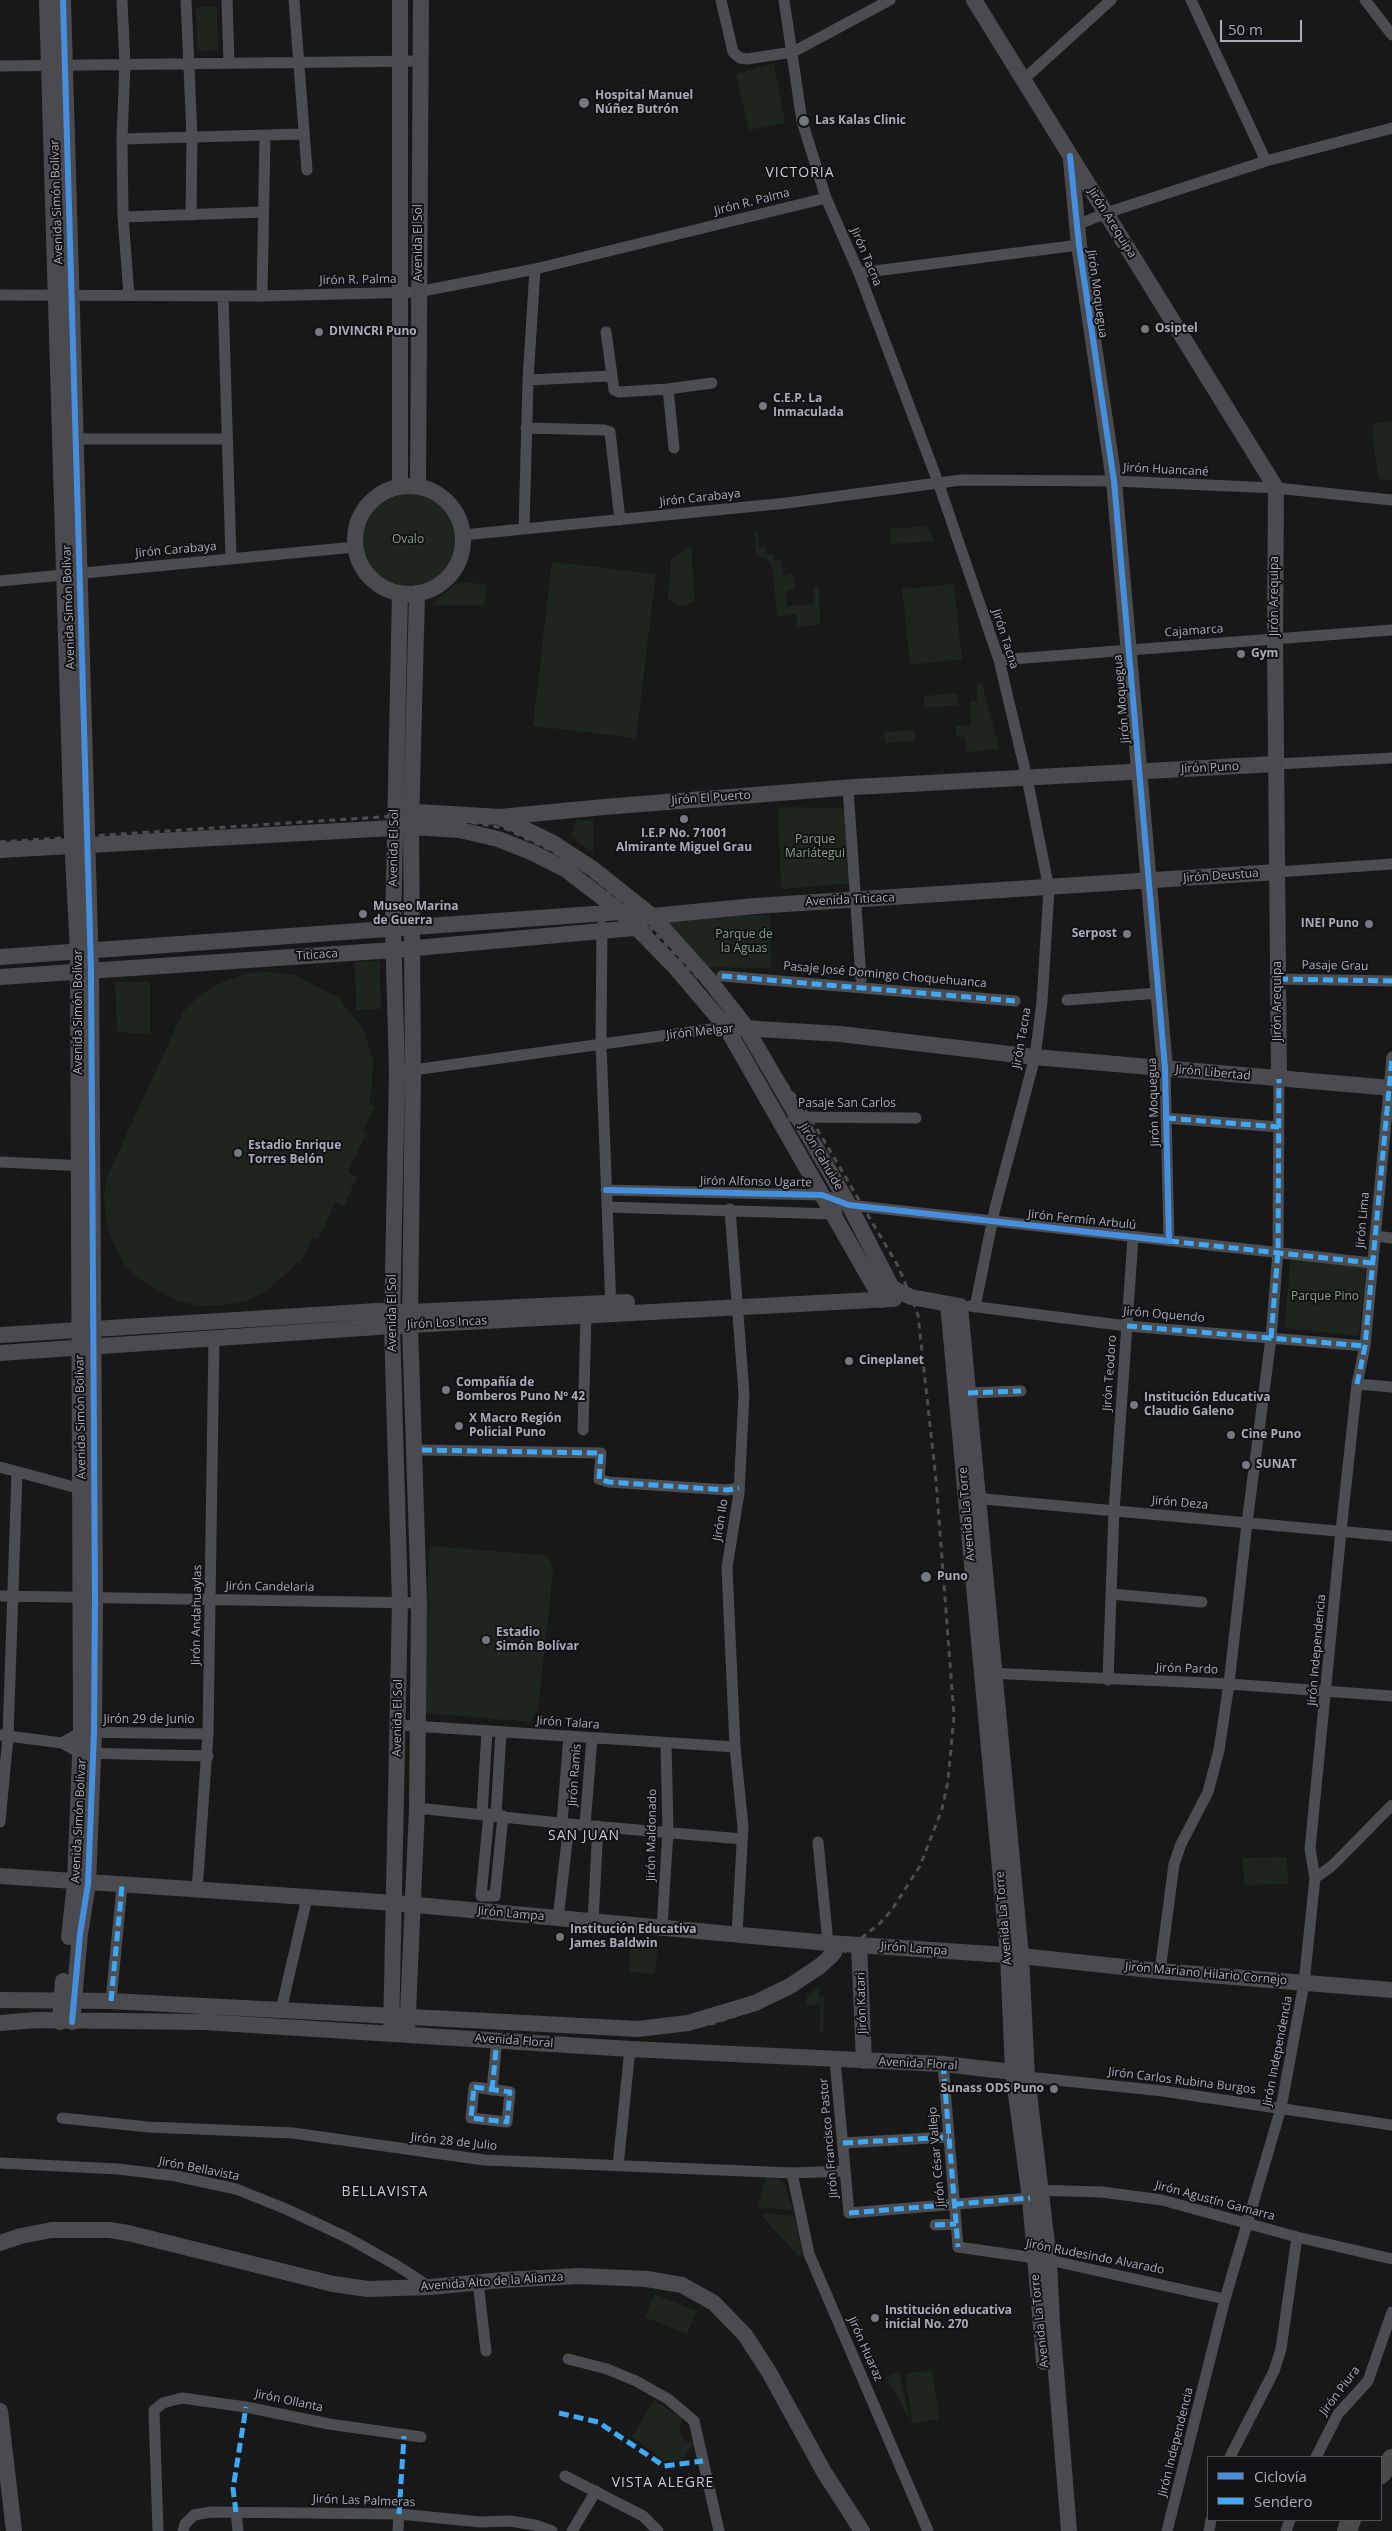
<!DOCTYPE html>
<meta charset="utf-8">
<style>
body{margin:0}
#map{position:relative;width:1392px;height:2531px;overflow:hidden;background:#181818;font-family:"Open Sans",sans-serif}
canvas{display:block}
.legend{position:absolute;left:1207px;top:2456px;width:175px;height:65px;box-sizing:border-box;background:#121214;border:1px solid #4e5056;margin:0;padding:6px 9px;list-style:none;font-size:15px;color:#a9acb8}
.legend li{display:flex;align-items:center;gap:10px;height:25px}
.legend b{width:25px;border:1px solid #4e5056}
.scale{position:absolute;left:1220px;top:20px;width:82px;height:22px;box-sizing:border-box;border:2px solid #a9acb8;border-top:0;padding-left:6px;font-size:15px;line-height:18px;white-space:nowrap;color:#a9acb8;-webkit-text-stroke:4px #121214;paint-order:stroke}
</style>
<div id="map">
<canvas width="1392" height="2531"></canvas>
<ul class="legend">
<li><b style="height:6px;background:#468fdf"></b>Ciclovía</li>
<li><b style="height:6px;background:#3fa9f5"></b>Sendero</li>
</ul>
<div class="scale">50 m</div>
</div>
<script>
const context = document.querySelector('canvas').getContext('2d');
context.lineJoin = 'round';
function fill(path, color) {
  context.fillStyle = color;
  context.fill(path, 'evenodd');
}
function toPath(rows) {
  const path = new Path2D();
  for (const r of rows) {
    if (r.length === 3) {
      path.moveTo(r[0] + r[2], r[1]);
      path.arc(r[0], r[1], r[2], 0, 2 * Math.PI);
      continue;
    }
    path.moveTo(r[0], r[1]);
    for (let i = 2; i < r.length; i += 2) path.lineTo(r[i], r[i + 1]);
  }
  return path;
}
function strokePath(path, color, width, dash) {
  context.strokeStyle = color;
  context.lineWidth = width;
  context.lineCap = dash ? 'butt' : 'round';
  context.setLineDash(dash || []);
  context.stroke(path);
}
function label(font, color, halo, rows, align = 'center') {
  context.font = font + ' "Open Sans",sans-serif';
  context.lineWidth = 4;
  context.setLineDash([]);
  context.textBaseline = 'middle';
  context.strokeStyle = halo;
  context.fillStyle = color;
  for (const [text, x, y, turn = 0] of rows) {
    context.save();
    context.translate(x, y);
    context.rotate((+turn || 0) * Math.PI / 180);
    context.textAlign = isNaN(turn) ? turn : align;
    if (halo) context.strokeText(text, 0, 0);
    context.fillText(text, 0, 0);
    context.restore();
  }
}
const green = toPath([
 [196,7,217,7,218,50,197,51],
 [774,63,785,123,749,130,736,74],
 [1392,421,1392,480,1381,480,1378,477,1372,427,1377,423],
 [408,540,48],
 [926,526,935,541,891,544,890,529],
 [754,529,758,532,759,548,766,546,767,554,774,555,774,560,781,559,784,576,792,574,796,589,786,590,787,606,813,604,814,588,819,586,820,625,797,627,796,614,777,617,773,569,768,560,756,555],
 [691,545,695,601,683,606,668,600,671,560],
 [552,562,656,574,636,738,533,726],
 [458,582,488,585,484,605,430,605],
 [954,584,962,659,910,665,902,589],
 [982,683,999,749,966,752,965,737,956,737,956,726,971,725,970,701,977,701,977,685],
 [957,693,958,705,925,708,924,696],
 [914,730,915,741,885,743,884,732],
 [778,807,848,808,854,883,781,889],
 [576,820,593,820,593,853,571,836],
 [770,915,771,968,705,967,655,918],
 [380,961,381,1009,356,1010,355,962],
 [271,972,295,975,337,997,364,1030,373,1060,372,1087,369,1104,375,1106,363,1131,366,1134,348,1172,357,1177,344,1206,335,1203,318,1240,312,1238,301,1264,296,1261,293,1267,265,1292,245,1302,223,1305,201,1306,177,1301,139,1279,123,1263,113,1243,106,1220,104,1196,107,1177,183,1012,201,994,218,984,248,973],
 [115,982,150,982,150,1034,117,1032],
 [1293,1258,1366,1267,1359,1334,1357,1336,1285,1328,1290,1263],
 [429,1546,544,1555,549,1558,553,1571,538,1710,530,1722,424,1713],
 [1287,1857,1288,1884,1244,1885,1243,1858],
 [631,1938,658,1940,655,1974,629,1972],
 [824,1987,818,1990,819,1997,824,1997,823,2032,820,2032,821,2005,806,2005,807,1996,817,1988],
 [766,2177,779,2179,784,2184,793,2210,757,2207],
 [764,2213,794,2216,803,2253,798,2256,762,2216],
 [654,2294,697,2311,687,2334,645,2317],
 [932,2370,939,2419,912,2423,905,2374],
 [899,2373,910,2420,886,2377],
 [654,2400,683,2419,679,2427,684,2441,694,2442,683,2460,665,2461,632,2437]
]);
const street = toPath([
 [122,0,125,64,122,139,123,217,129,295],
 [186,0,192,136,191,215],
 [227,0,229,63],
 [294,0,307,170],
 [721,0,733,52,740,58,747,59,793,52,890,0],
 [784,0,802,121,826,198,859,273,938,482,999,660,1027,778,1049,889,1042,1002,1035,1057,995,1208,975,1307],
 [1191,0,1266,161],
 [1365,0,1392,35],
 [0,66,420,61],
 [1023,80,1111,0],
 [122,139,304,134],
 [123,217,263,212],
 [1077,225,1106,213,1266,161,1392,128],
 [859,273,1079,245],
 [0,295,262,296,418,292,535,269,826,198],
 [223,296,231,558],
 [262,296,265,136],
 [606,332,614,390,619,392,668,389,712,383],
 [528,380,610,376],
 [668,389,674,448],
 [526,428,604,430,610,432,620,520],
 [75,439,227,439],
 [524,529,528,380,535,269],
 [463,535,787,503,961,480,1114,481,1276,488,1392,500],
 [0,581,355,547],
 [999,660,1392,630],
 [1276,764,1392,758],
 [848,788,861,979],
 [1277,872,1392,864],
 [602,926,601,1044,611,1309],
 [722,976,1015,1001],
 [1278,979,1392,981],
 [1067,1000,1159,993],
 [1165,1068,1169,1241],
 [406,1071,726,1027],
 [793,1117,916,1118],
 [1166,1118,1279,1127],
 [0,1162,86,1166],
 [606,1190,822,1195,849,1205,1372,1263],
 [607,1207,833,1214,837,1212],
 [730,1209,744,1394,739,1493,727,1567,735,1747,743,1827,737,1934],
 [1375,1236,1392,1238],
 [970,1306,1127,1326,1365,1346],
 [1357,1384,1392,1387],
 [968,1393,1021,1391],
 [583,1430,586,1315],
 [422,1450,601,1453,599,1479,609,1482,727,1490,739,1488],
 [0,1467,85,1490],
 [973,1498,1392,1536],
 [1111,1594,1202,1602],
 [0,1596,419,1603],
 [988,1673,1229,1684,1392,1696],
 [1108,1680,1114,1511,1133,1238],
 [398,1725,735,1747],
 [0,1735,62,1743,80,1753,208,1756],
 [62,1743,81,1732,208,1734],
 [417,1808,569,1824,558,1919],
 [482,1814,487,1731],
 [489,1814,481,1896,495,1896,503,1816],
 [496,1815,501,1732],
 [0,1822,8,1737,17,1473],
 [562,1823,569,1736],
 [569,1824,742,1839],
 [585,1825,592,1738],
 [818,1842,828,1943],
 [1315,1878,1332,1866,1392,1805],
 [197,1891,208,1734,214,1338],
 [593,1922,598,1826],
 [662,1928,668,1831,666,1743],
 [1160,1971,1174,1864,1181,1844,1208,1792,1219,1750,1229,1684,1247,1523,1271,1338,1278,1252,1279,1079],
 [111,2001,122,1886],
 [281,2010,307,1898],
 [835,2060,849,2213,1030,2198],
 [943,2064,958,2247,1049,2260,1225,2299],
 [1027,2077,1163,2091,1392,2125],
 [474,2087,510,2092,507,2122,471,2118,474,2087],
 [492,2090,497,2040],
 [62,2118,148,2127,293,2133,484,2160,792,2173,845,2171],
 [843,2143,949,2137],
 [0,2163,118,2169,176,2176,236,2189,286,2209,348,2238,396,2265,430,2287],
 [618,2166,630,2049],
 [792,2173,809,2254,928,2531],
 [1033,2190,1102,2192,1162,2200,1297,2237,1392,2259],
 [935,2225,956,2224],
 [478,2282,486,2351],
 [568,2359,607,2369,636,2381,668,2399,694,2421,719,2531],
 [1230,2457,1274,2371,1281,2349,1297,2237],
 [1316,2457,1338,2414,1368,2381,1392,2312],
 [565,2476,643,2516,658,2531],
 [236,2512,238,2531],
 [158,2531,154,2410,163,2403,182,2398,246,2407,329,2424,421,2437],
 [183,2531,185,2524,194,2515,211,2512,399,2514,481,2522,510,2521,535,2525,552,2531],
 [398,2531,399,2514],
 [572,2531,596,2491],
 [1167,2531,1225,2299,1281,2108,1304,1983,1315,1878,1310,1849,1341,1531,1357,1384,1365,1346,1392,1057],
 [1209,2531,1211,2520],
 [1286,2531,1290,2520]
]);
const secondary = toPath([
 [47,0,72,838,78,952,81,1732,75,1883,69,1937],
 [63,0,91,970,95,1598,94,1733,88,1884,80,1934,72,2022],
 [974,0,1276,488,1275,639,1279,1079],
 [1071,161,1079,245,1114,481,1165,1068],
 [409,540,54],
 [400,486,400,0],
 [418,486,421,0],
 [401,811,500,817,604,807,854,787,1276,764],
 [500,817,553,843,593,869,652,916,707,977,743,1023,849,1205,892,1288,894,1299],
 [0,850,411,827,460,830,498,839,531,852,565,869,621,912,675,967,726,1027,882,1300],
 [0,957,621,912,652,916,755,906,1277,872],
 [0,977,394,950,634,928,641,923],
 [726,1027,840,1034,1035,1057,1392,1088],
 [892,1288,911,1297,960,1306,1021,1956,1027,2077,1049,2260,1052,2323,1069,2531],
 [948,1304,1008,1955,1013,2072,1030,2198,1044,2362],
 [0,1335,377,1311,411,1312,627,1302],
 [0,1353,392,1326,891,1299],
 [0,1876,395,1903,828,1943,1021,1956,1160,1971,1392,1990],
 [859,1945,864,2061],
 [0,2000,111,2001,638,2029,688,2023,755,2003,790,1986,820,1966,832,1955,839,1944],
 [60,2022,63,1981],
 [0,2023,36,2020,204,2022,630,2049,943,2064,1013,2072,1023,2075],
 [391,2033,400,1603,392,1326,397,1072,393,928,400,593],
 [407,2034,417,1808,419,1603,410,1326,413,1070,411,827,417,593],
 [0,2243,21,2236,52,2230,110,2230,128,2233,333,2284,368,2289,430,2287,503,2280,580,2276,647,2279,682,2285,714,2303,745,2335,769,2372,824,2472,862,2531],
 [0,2411,14,2531]
]);
const highway = toPath([
 [1381,2474,1392,2459],
 [1347,2531,1351,2520]
]);
const rail = toPath([
 [0,842,395,816,451,819,504,828,548,849,584,870,637,914,746,1028,810,1117,898,1266,911,1297,918,1315,936,1480,954,1716,948,1781,942,1809,920,1866,891,1911,879,1924,823,1969,798,1986,755,2009,715,2023,676,2031,633,2034,87,2005,0,2002]
]);
const quiet = toPath([
 [722,976,1015,1001],
 [1278,979,1392,981],
 [1166,1118,1279,1127],
 [1169,1241,1372,1263],
 [1127,1326,1365,1346],
 [1271,1338,1278,1252,1279,1079],
 [1357,1384,1365,1346,1392,1057],
 [968,1393,1021,1391],
 [422,1450,601,1453,599,1479,609,1482,727,1490,739,1488],
 [111,2001,122,1886],
 [943,2064,958,2247],
 [474,2087,510,2092,507,2122,471,2118,474,2087],
 [492,2090,497,2040],
 [843,2143,949,2137],
 [849,2213,1030,2198],
 [935,2225,956,2224],
 [559,2413,598,2422,664,2466,703,2461],
 [236,2512,233,2489,246,2407],
 [399,2514,404,2436]
]);
const cycleway = toPath([
 [63,0,91,970,95,1598,94,1733,88,1884,80,1934,72,2022],
 [606,1190,822,1195,849,1205,1169,1241,1165,1068,1114,481,1079,245,1070,156]
]);
const markers = [
 [584,103,6,"#767880"],
 [804,121,6,"#767880"],
 [1145,329,5,"#767880"],
 [319,332,5,"#767880"],
 [763,406,5,"#767880"],
 [1241,654,5,"#767880"],
 [684,819,5,"#767880"],
 [363,914,5,"#767880"],
 [1369,924,5,"#767880"],
 [1127,934,5,"#767880"],
 [238,1153,5,"#767880"],
 [849,1361,5,"#767880"],
 [446,1390,5,"#767880"],
 [1134,1405,5,"#767880"],
 [459,1426,5,"#767880"],
 [1231,1435,5,"#767880"],
 [1246,1465,5,"#767880"],
 [926,1577,6,"#767880"],
 [486,1640,5,"#767880"],
 [560,1937,5,"#767880"],
 [1054,2089,5,"#767880"],
 [875,2318,5,"#767880"]
];
const poiNames = [
 ["Hospital Manuel",595,96],
 ["Núñez Butrón",595,110],
 ["Las Kalas Clinic",815,121],
 ["Osiptel",1155,329],
 ["DIVINCRI Puno",329,332],
 ["C.E.P. La",773,399],
 ["Inmaculada",773,413],
 ["Gym",1251,654],
 ["I.E.P No. 71001",684,834,"center"],
 ["Almirante Miguel Grau",684,848,"center"],
 ["Museo Marina",373,907],
 ["de Guerra",373,921],
 ["INEI Puno",1359,924,"right"],
 ["Serpost",1117,934,"right"],
 ["Estadio Enrique",248,1146],
 ["Torres Belón",248,1160],
 ["Cineplanet",859,1361],
 ["Compañía de",456,1383],
 ["Bomberos Puno Nº 42",456,1397],
 ["Institución Educativa",1144,1398],
 ["Claudio Galeno",1144,1412],
 ["X Macro Región",469,1419],
 ["Policial Puno",469,1433],
 ["Cine Puno",1241,1435],
 ["SUNAT",1256,1465],
 ["Puno",937,1577],
 ["Estadio",496,1633],
 ["Simón Bolívar",496,1647],
 ["Institución Educativa",570,1930],
 ["James Baldwin",570,1944],
 ["Sunass ODS Puno",1044,2089,"right"],
 ["Institución educativa",885,2311],
 ["inicial No. 270",885,2325]
];
const streetNames = [
 ["Avenida Simón Bolívar",57,202,-92],
 ["Jirón R. Palma",752,202,-14],
 ["Jirón Arequipa",1112,223,58],
 ["Avenida El Sol",419,243,-90],
 ["Jirón Tacna",866,257,67],
 ["Jirón R. Palma",358,280,-1],
 ["Jirón Moquegua",1097,294,82],
 ["Jirón Huancané",1166,470,3],
 ["Jirón Carabaya",700,498,-6],
 ["Jirón Carabaya",176,550,-5],
 ["Jirón Arequipa",1275,596,-90],
 ["Avenida Simón Bolívar",69,607,-92],
 ["Cajamarca",1194,631,-4],
 ["Jirón Tacna",1005,639,72],
 ["Jirón Moquegua",1122,699,-95],
 ["Jirón Puno",1210,768,-3],
 ["Jirón El Puerto",711,798,-4],
 ["Avenida El Sol",394,848,-89],
 ["Jirón Deustua",1221,876,-4],
 ["Avenida Titicaca",850,900,-3],
 ["Titicaca",317,955,-4],
 ["Pasaje Grau",1335,966,1],
 ["Pasaje José Domingo Choquehuanca",885,975,5],
 ["Jirón Arequipa",1278,1001,-90],
 ["Avenida Simón Bolívar",79,1012,-90],
 ["Jirón Melgar",700,1032,-6],
 ["Jirón Tacna",1022,1038,-80],
 ["Jirón Libertad",1213,1073,5],
 ["Jirón Moquegua",1154,1102,-92],
 ["Pasaje San Carlos",847,1104],
 ["Jirón Cahuide",821,1157,60],
 ["Jirón Alfonso Ugarte",756,1182,1],
 ["Jirón Fermín Arbulú",1082,1220,6],
 ["Jirón Lima",1363,1220,-85],
 ["Avenida El Sol",393,1313,-90],
 ["Jirón Oquendo",1164,1315,5],
 ["Jirón Los Incas",447,1323,-3],
 ["Jirón Teodoro",1110,1373,-86],
 ["Avenida Simón Bolívar",81,1417,-91],
 ["Jirón Deza",1180,1503,5],
 ["Avenida La Torre",967,1514,-95],
 ["Jirón Ilo",721,1520,-81],
 ["Jirón Candelaria",270,1587,1],
 ["Jirón Andahuaylas",197,1615,-89],
 ["Jirón Independencia",1317,1650,-85],
 ["Jirón Pardo",1187,1669,2],
 ["Avenida El Sol",398,1718,-89],
 ["Jirón 29 de Junio",149,1720],
 ["Jirón Talara",568,1723,4],
 ["Jirón Ramis",575,1775,-86],
 ["Avenida Simón Bolívar",79,1821,-87],
 ["Jirón Maldonado",652,1835,-89],
 ["Jirón Lampa",511,1914,5],
 ["Avenida La Torre",1004,1918,-95],
 ["Jirón Lampa",914,1949,4],
 ["Jirón Mariano Hilario Cornejo",1206,1974,5],
 ["Jirón Katari",862,2003,-92],
 ["Avenida Floral",514,2041,4],
 ["Jirón Independencia",1278,2051,-79],
 ["Avenida Floral",918,2064,3],
 ["Jirón Carlos Rubina Burgos",1182,2081,7],
 ["Jirón Francisco Pastor",829,2138,-95],
 ["Jirón 28 de Julio",454,2142,6],
 ["Jirón César Vallejo",937,2157,-95],
 ["Jirón Bellavista",199,2169,11],
 ["Jirón Agustín Gamarra",1215,2201,15],
 ["Jirón Rudesindo Alvarado",1095,2257,11],
 ["Avenida Alto de la Alianza",492,2282,-4],
 ["Avenida La Torre",1040,2321,-96],
 ["Jirón Huaraz",865,2349,66],
 ["Jirón Piura",1340,2391,-53],
 ["Jirón Ollanta",289,2401,12],
 ["Jirón Independencia",1176,2442,-76],
 ["Jirón Las Palmeras",364,2501,2]
];
const parkNames = [
 ["Ovalo",408,540],
 ["Parque",815,840],
 ["Mariátegui",815,854],
 ["Parque de",744,935],
 ["la Aguas",744,949],
 ["Parque Pino",1325,1297]
];
const neighbourhoodNames = [
 ["VICTORIA",800,173],
 ["SAN JUAN",584,1836],
 ["BELLAVISTA",385,2192],
 ["VISTA ALEGRE",663,2483]
];
fill(green, '#1e251f');
strokePath(street, '#4c4d51', 11);
strokePath(secondary, '#4b4b4f', 16);
strokePath(highway, '#4a4a4d', 20);
strokePath(rail, '#4c4d4f', 3, [6, 5]);
strokePath(quiet, '#3fa9f5', 5, [10, 5]);
strokePath(cycleway, '#468fdf', 6);
for (const [x, y, r, color] of markers) {
  const dot = new Path2D();
  dot.arc(x, y, r, 0, 2 * Math.PI);
  context.fillStyle = color;
  context.fill(dot);
  strokePath(dot, '#121214', 2);
}
label('bold 12px', '#a9acb8', '#121214', poiNames, 'left');
label('12px', '#a9acb8', '#121214', streetNames);
label('12px', '#80a386', '#121214', parkNames);
context.letterSpacing = '1px';
label('14px', '#cacbd4', '#121214', neighbourhoodNames);
context.letterSpacing = '0px';
</script>
